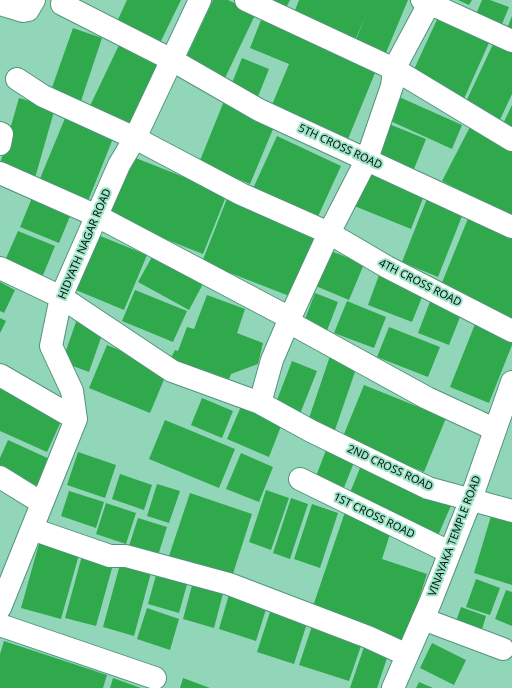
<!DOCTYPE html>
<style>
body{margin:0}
canvas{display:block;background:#92d6ba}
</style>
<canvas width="512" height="688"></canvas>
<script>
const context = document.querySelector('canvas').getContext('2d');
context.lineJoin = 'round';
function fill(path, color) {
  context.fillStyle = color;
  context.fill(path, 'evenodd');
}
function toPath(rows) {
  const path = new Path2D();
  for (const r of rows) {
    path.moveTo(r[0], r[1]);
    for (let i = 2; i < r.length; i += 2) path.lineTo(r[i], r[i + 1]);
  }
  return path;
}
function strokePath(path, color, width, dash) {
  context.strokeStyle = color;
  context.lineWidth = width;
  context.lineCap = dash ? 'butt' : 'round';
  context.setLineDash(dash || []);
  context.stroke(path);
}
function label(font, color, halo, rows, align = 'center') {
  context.font = font + ' "Noto Sans",sans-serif';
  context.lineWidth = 4;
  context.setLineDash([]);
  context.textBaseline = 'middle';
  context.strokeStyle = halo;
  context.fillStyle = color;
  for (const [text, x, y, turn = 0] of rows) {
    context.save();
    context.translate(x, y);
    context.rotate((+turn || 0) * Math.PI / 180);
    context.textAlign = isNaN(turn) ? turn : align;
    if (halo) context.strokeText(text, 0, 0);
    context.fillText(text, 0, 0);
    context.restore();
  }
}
const building = toPath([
 [127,0,181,0,157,49,114,28],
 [213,0,228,0,256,13,225,78,185,60],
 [249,0,290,0,282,16],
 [299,0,408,0,383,60,353,47,366,15,353,45,292,18],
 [458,0,472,0,469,5],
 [482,0,490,0,509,7,500,29,474,19],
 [440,13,492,36,463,101,411,76],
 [512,16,512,39,504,36],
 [261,20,377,68,348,139,269,112,289,64,250,48],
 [73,28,102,38,79,107,49,96],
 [494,42,512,51,512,94,498,124,463,108],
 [119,45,166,68,135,133,88,110],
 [242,58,269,69,257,99,230,88],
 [397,96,462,125,452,149,386,119],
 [19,98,55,108,35,178,0,164],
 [224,101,276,122,250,184,199,163],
 [512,105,512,131,502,126],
 [68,111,116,131,88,201,39,181],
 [384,122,426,139,412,174,371,157],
 [471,125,512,146,512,217,442,181],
 [277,136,341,166,315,223,251,193],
 [128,155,227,194,203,254,104,215],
 [366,169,425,193,411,229,352,205],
 [34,193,73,209,59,243,20,227],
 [228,196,322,233,297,299,202,262],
 [428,196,464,211,438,277,402,262],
 [469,216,512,233,512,318,439,290],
 [18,231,55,246,41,280,3,265],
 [93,233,147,255,124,310,71,288],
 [326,249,364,264,349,300,311,284],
 [153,255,204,282,189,310,138,282],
 [379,275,424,292,412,322,368,305],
 [0,282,15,290,4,313,0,311],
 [135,290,187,311,173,342,122,321],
 [315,293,338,302,326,333,303,324],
 [207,295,245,309,237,333,263,343,258,364,231,374,229,379,205,371,202,379,163,353,172,356,175,350,178,351,187,327,194,329],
 [431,299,462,312,449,345,418,333],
 [347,301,386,317,374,348,334,333],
 [0,318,6,321,0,333],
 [77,319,104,329,89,372,62,362],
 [477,319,512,333,512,345,489,403,450,387],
 [389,327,440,347,428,377,377,357],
 [107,345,168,370,150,413,89,388],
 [330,356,357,366,335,430,308,421],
 [292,361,317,371,300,414,275,405],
 [364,385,446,418,424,472,342,439],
 [0,389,63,417,47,452,0,431],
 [202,398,233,411,222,438,191,425],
 [242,404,283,421,269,457,227,439],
 [165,420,235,449,219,488,149,459],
 [8,440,54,461,42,489,0,471,0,458],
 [328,445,357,455,341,495,313,484],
 [78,452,116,465,105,498,67,485],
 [241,453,273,467,259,502,226,489],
 [362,463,453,501,437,538,347,500],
 [120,474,152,485,144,510,112,499],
 [157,484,180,491,169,523,147,516],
 [266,490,289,498,271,550,249,542],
 [69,491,104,502,96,528,61,516],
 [190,493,252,514,231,580,168,559],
 [291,498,308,504,290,559,273,553],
 [106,503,136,513,126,544,96,534],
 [312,504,338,513,320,568,294,559],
 [345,512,392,528,382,559,427,574,404,644,311,612],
 [491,516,512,523,512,585,474,573],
 [138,518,167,527,156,562,127,552],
 [40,540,80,551,61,619,21,608],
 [83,552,114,561,96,626,65,618],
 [122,557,153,565,134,636,103,627],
 [158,568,189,577,179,613,148,604],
 [194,578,225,586,214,628,183,619],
 [476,579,500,588,490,615,466,607],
 [506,590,512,592,512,626,495,619],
 [230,591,268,603,256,641,219,629],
 [461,607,486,616,480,636,454,627],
 [147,608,179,619,170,650,137,639],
 [271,609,308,620,294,664,257,652],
 [313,623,363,640,349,681,299,665],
 [4,641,107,675,103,688,0,688,0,654],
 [432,643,466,660,454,685,420,668],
 [365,644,389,652,377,688,350,688],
 [113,678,141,688,110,688],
 [183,678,210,688,180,688],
 [419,682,433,688,416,688]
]);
const street = toPath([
 [246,0,394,69,512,140],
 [422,0,512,41],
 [431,0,394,69,392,86,367,159,329,233,290,318,272,360,260,403,311,431,428,488,512,511],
 [0,4,23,11,28,10,34,0],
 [62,4,172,60,259,110,512,227],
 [17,79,43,96,135,138,241,194,329,233,387,267,512,331],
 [0,133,2,134,0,144],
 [0,173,97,216,290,318,296,326,427,398,494,429],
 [0,268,61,297,172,371,260,403],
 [0,375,76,419],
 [0,477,42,503],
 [300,479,449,552],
 [32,529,110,556,126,556,229,584,368,637,407,655],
 [0,608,76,419,72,391,51,346,61,297,119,165,135,138,200,0],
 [423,619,503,649],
 [0,625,155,678]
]);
const secondary = toPath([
 [393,688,430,603,471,499,512,382]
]);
const streetNames = [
 ["5TH CROSS ROAD",340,147,25],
 ["HIDYATH NAGAR ROAD",85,244,-67],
 ["4TH CROSS ROAD",420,283,27],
 ["2ND CROSS ROAD",390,468,25],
 ["1ST CROSS ROAD",374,516,26],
 ["VINAYAKA TEMPLE ROAD",455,536,-69]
];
fill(building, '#30a84c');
strokePath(street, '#52947b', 24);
strokePath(secondary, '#52947b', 24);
strokePath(street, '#fff', 22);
strokePath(secondary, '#fff', 22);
label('11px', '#00180f', '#9fe3c7', streetNames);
</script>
